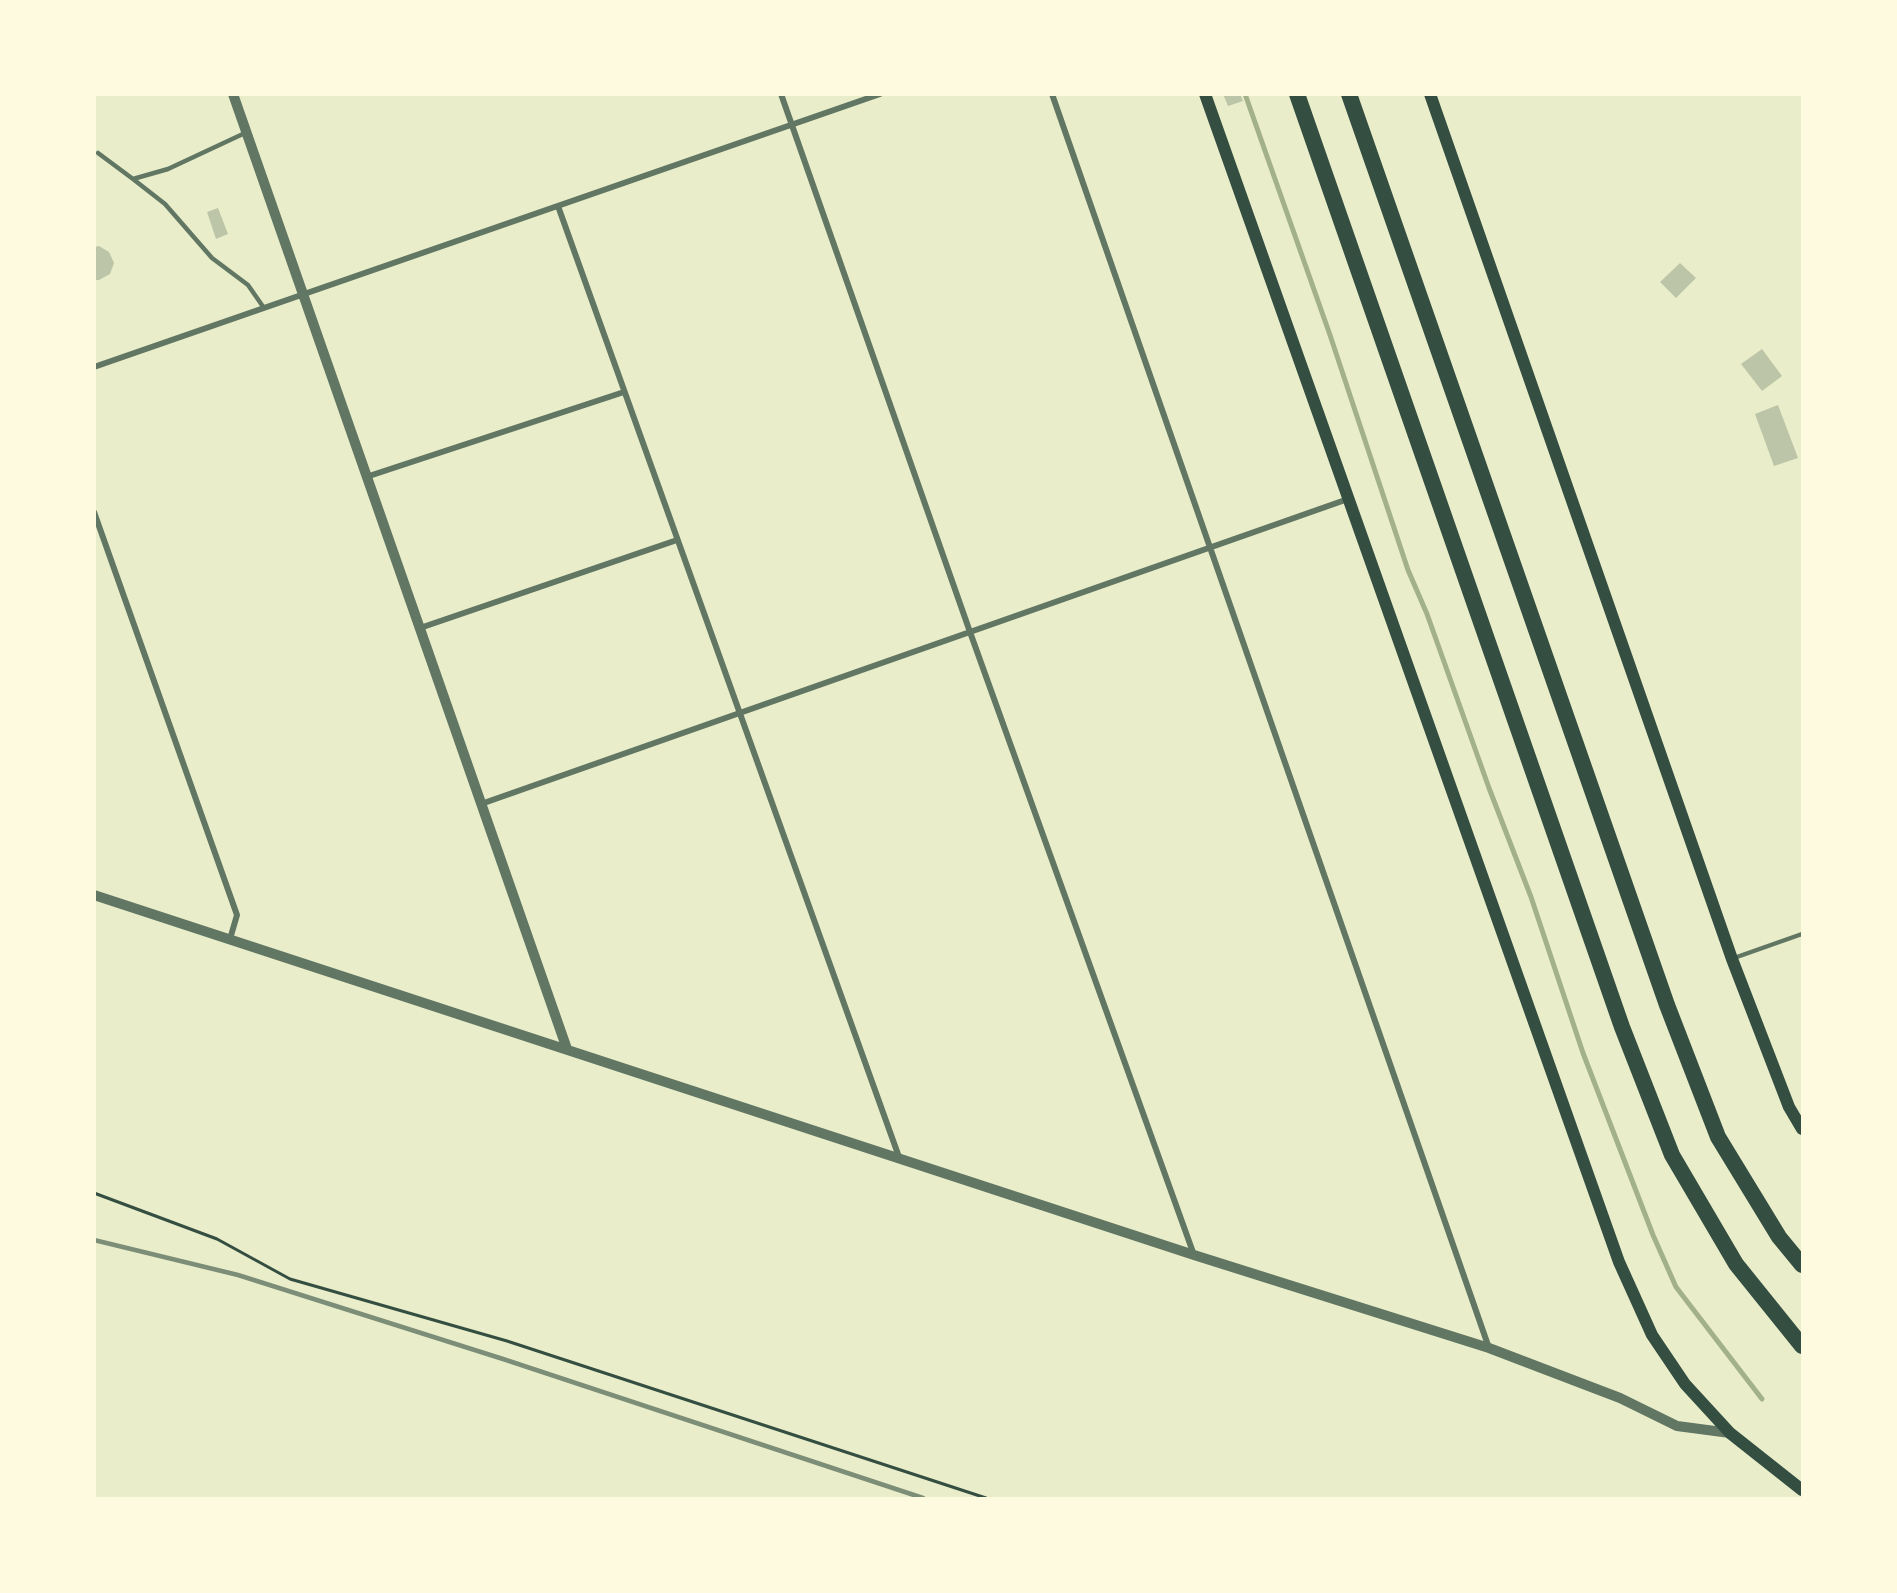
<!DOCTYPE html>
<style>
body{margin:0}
#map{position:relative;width:1897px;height:1593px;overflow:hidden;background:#e9edc9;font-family:Quicksand,sans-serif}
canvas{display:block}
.frame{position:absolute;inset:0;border:96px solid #fefae0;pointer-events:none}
</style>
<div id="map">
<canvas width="1897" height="1593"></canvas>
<div class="frame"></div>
</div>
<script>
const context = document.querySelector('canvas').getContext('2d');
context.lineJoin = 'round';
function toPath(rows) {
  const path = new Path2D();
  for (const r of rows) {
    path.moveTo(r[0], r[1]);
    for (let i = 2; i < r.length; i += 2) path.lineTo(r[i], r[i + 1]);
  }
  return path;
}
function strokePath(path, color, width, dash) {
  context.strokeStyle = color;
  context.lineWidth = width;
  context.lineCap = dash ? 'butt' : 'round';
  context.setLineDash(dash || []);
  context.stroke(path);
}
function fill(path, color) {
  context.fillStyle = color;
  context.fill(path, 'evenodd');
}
const stream = toPath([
 [1245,94,1330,335,1408,570,1427,614,1489,788,1531,897,1583,1053,1653,1235,1676,1287,1762,1399]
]);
const building = toPath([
 [1223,94,1240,94,1243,101,1228,106],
 [218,208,228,234,216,239,207,212],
 [99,246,109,252,114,263,110,274,99,280,94,280,94,247],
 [1680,263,1696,278,1676,298,1660,282],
 [1762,349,1782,376,1762,391,1741,364],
 [1778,405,1798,458,1774,466,1755,414]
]);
const path = toPath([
 [94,1193,217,1239,290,1279,507,1341,986,1498]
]);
const service = toPath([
 [98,153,133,179,168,169,245,133],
 [133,179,165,204,212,258,248,285,264,308],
 [1734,958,1802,934]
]);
const minor = toPath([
 [781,94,970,632,1194,1255],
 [1052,94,1489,1348],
 [558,206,899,1157],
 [94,367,880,94],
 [366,477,624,392],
 [94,512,237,915,230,939],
 [420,628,677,540],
 [481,804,1348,499]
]);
const tertiary = toPath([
 [233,94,567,1049],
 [94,895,1194,1255,1489,1348,1620,1398,1677,1426,1730,1433]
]);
const secondary = toPath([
 [1205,94,1619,1262,1652,1335,1685,1384,1730,1433,1802,1490],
 [1430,94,1732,959,1789,1107,1802,1129]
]);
const motorway = toPath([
 [1297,94,1622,1027,1672,1155,1736,1264,1802,1346],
 [1349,94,1667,1005,1718,1137,1779,1237,1802,1265]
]);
const rail = toPath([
 [94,1240,238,1275,503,1359,923,1498]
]);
strokePath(stream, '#a3b18a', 5);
fill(building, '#bcc5a7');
strokePath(path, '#344e41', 3);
strokePath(service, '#617663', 4.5);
strokePath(minor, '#617663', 6);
strokePath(tertiary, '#617663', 10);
strokePath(secondary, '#344e41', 12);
strokePath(motorway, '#344e41', 16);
strokePath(rail, '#7c8e77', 4.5);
</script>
